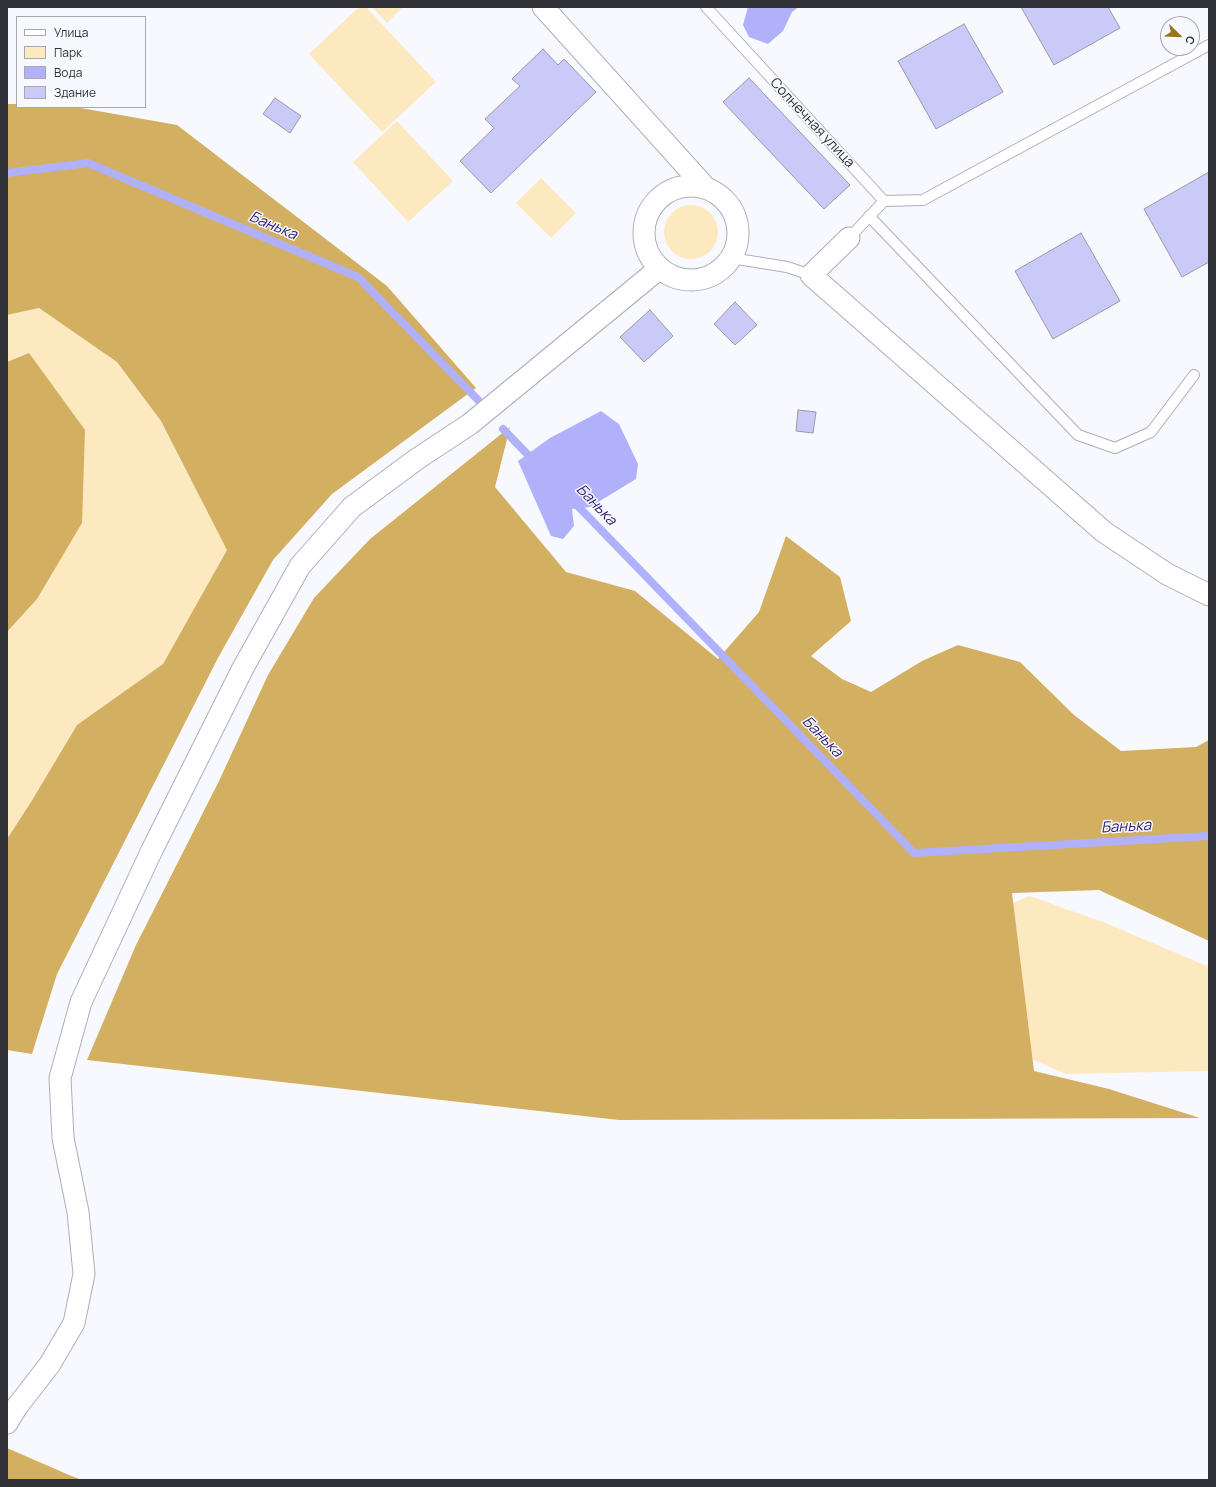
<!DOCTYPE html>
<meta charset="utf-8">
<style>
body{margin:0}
#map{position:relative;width:1216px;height:1487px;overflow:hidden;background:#f8f8ff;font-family:Manrope,sans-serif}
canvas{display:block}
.frame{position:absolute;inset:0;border:8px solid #313238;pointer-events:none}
.legend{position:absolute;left:16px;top:16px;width:130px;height:92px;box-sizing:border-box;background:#f8f8ff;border:1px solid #a8a9af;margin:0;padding:5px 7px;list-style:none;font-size:12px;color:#313238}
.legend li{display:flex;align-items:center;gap:8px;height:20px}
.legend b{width:20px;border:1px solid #a8a9af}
.north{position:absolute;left:1160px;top:16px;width:40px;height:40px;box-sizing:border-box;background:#f8f8ff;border:1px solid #a8a9af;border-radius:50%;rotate:113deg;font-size:11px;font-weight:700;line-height:16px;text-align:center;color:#313238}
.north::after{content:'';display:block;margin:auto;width:14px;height:18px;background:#96741d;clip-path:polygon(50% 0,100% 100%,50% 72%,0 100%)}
</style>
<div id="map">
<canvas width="1216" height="1487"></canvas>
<div class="frame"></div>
<ul class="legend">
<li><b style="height:5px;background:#fff"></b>Улица</li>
<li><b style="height:11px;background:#fde9bf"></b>Парк</li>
<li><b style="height:11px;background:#b1b1fb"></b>Вода</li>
<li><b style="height:11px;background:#c9caf7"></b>Здание</li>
</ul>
<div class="north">С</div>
</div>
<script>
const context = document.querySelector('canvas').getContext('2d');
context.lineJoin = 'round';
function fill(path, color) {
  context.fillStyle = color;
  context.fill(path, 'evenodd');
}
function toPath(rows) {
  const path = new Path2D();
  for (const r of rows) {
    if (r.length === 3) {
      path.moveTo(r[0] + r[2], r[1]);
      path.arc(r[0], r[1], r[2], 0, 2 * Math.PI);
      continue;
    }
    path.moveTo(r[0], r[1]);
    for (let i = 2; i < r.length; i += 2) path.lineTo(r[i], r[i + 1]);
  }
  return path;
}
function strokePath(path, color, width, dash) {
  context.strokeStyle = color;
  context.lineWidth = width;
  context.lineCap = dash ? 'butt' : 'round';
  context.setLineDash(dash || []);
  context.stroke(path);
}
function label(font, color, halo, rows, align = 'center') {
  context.font = font + ' Manrope,sans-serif';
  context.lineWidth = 3;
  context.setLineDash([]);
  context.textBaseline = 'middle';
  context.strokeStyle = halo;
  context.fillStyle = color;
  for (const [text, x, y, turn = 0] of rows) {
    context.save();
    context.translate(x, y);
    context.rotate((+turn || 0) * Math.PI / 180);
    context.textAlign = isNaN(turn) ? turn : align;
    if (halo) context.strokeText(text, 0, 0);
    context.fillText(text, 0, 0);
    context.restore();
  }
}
const green = toPath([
 [359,7,366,7,436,82,382,132,309,54],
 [372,7,403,7,387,23],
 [397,121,453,181,408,222,353,162],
 [541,178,576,213,551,238,516,203],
 [691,232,27],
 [39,308,117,362,161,421,227,550,163,664,77,725,31,802,7,839,7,632,37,599,30,353,7,362,7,315],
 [1030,896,1108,924,1209,967,1209,1071,1066,1074,941,1020,939,932]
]);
const forest = toPath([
 [7,104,17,104,17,107,75,107,177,125,387,286,476,388,332,494,273,560,219,656,57,974,32,1054,7,1050,7,839,31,802,77,725,163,664,227,550,161,421,117,362,39,308,7,315],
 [29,353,85,430,82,523,37,599,7,632,7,362],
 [510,427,495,487,566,572,635,591,718,659,759,612,786,536,840,577,851,621,811,656,842,679,871,692,922,661,958,645,1020,662,1074,715,1121,751,1196,747,1209,740,1209,941,1099,890,1012,893,1034,1071,1109,1089,1200,1118,619,1120,87,1060,136,945,219,781,268,675,314,598,370,539],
 [7,1448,69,1475,82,1480,7,1480]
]);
const water = toPath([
 [748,7,799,7,792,12,783,31,768,44,749,37,743,25],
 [601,411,619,424,638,464,636,479,590,507,572,509,574,526,563,539,551,536,518,461,550,438]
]);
const stream = toPath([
 [7,173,88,163,358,277,483,405],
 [503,429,534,461],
 [573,501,914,853,1209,836]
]);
const building = toPath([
 [1021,7,1108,7,1120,28,1054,65,1021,7],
 [964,24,1003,92,936,129,898,61,964,24],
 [543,49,558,65,564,59,596,92,491,193,460,161,494,128,485,119,520,86,512,79,543,49],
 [749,78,850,185,824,209,723,102,749,78],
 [275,98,301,116,290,133,263,114,275,98],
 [1209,172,1209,262,1182,277,1144,209,1209,172],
 [1081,233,1120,301,1053,339,1015,271,1081,233],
 [735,302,757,325,735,345,714,324,735,302],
 [650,310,673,336,644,362,620,337,650,310],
 [798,410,816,412,813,433,796,431,798,410]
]);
const lane = toPath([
 [706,7,884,201,849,238],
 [884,201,923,200,1209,45],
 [869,216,1078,435,1115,448,1151,432,1194,375],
 [731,258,787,267,811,275]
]);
const street = toPath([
 [543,7,706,188],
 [691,233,47],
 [849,238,811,275,1104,532,1167,574,1209,595],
 [7,1423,16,1408,50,1364,74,1323,84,1274,78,1212,63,1138,60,1078,81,1002,152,850,243,668,300,566,352,507,417,459,470,424,660,268]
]);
const streetNames = [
 ["Солнечная улица",812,123,47]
];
const waterNames = [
 ["Банька",273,226,23],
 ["Банька",596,505,46],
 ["Банька",822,737,46],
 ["Банька",1126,827,-3]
];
fill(green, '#fde9bf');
fill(forest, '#d2af61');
fill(water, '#b1b1fb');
strokePath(stream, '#b1b1fb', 8);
fill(building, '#c9caf7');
strokePath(building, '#9999a8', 1);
strokePath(lane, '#adaebd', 12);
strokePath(street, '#adaebd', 23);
strokePath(lane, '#fff', 10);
strokePath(street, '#fff', 21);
label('14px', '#313238', '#f8f8ff', streetNames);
label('italic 15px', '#2d1e71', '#f8f8ff', waterNames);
</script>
